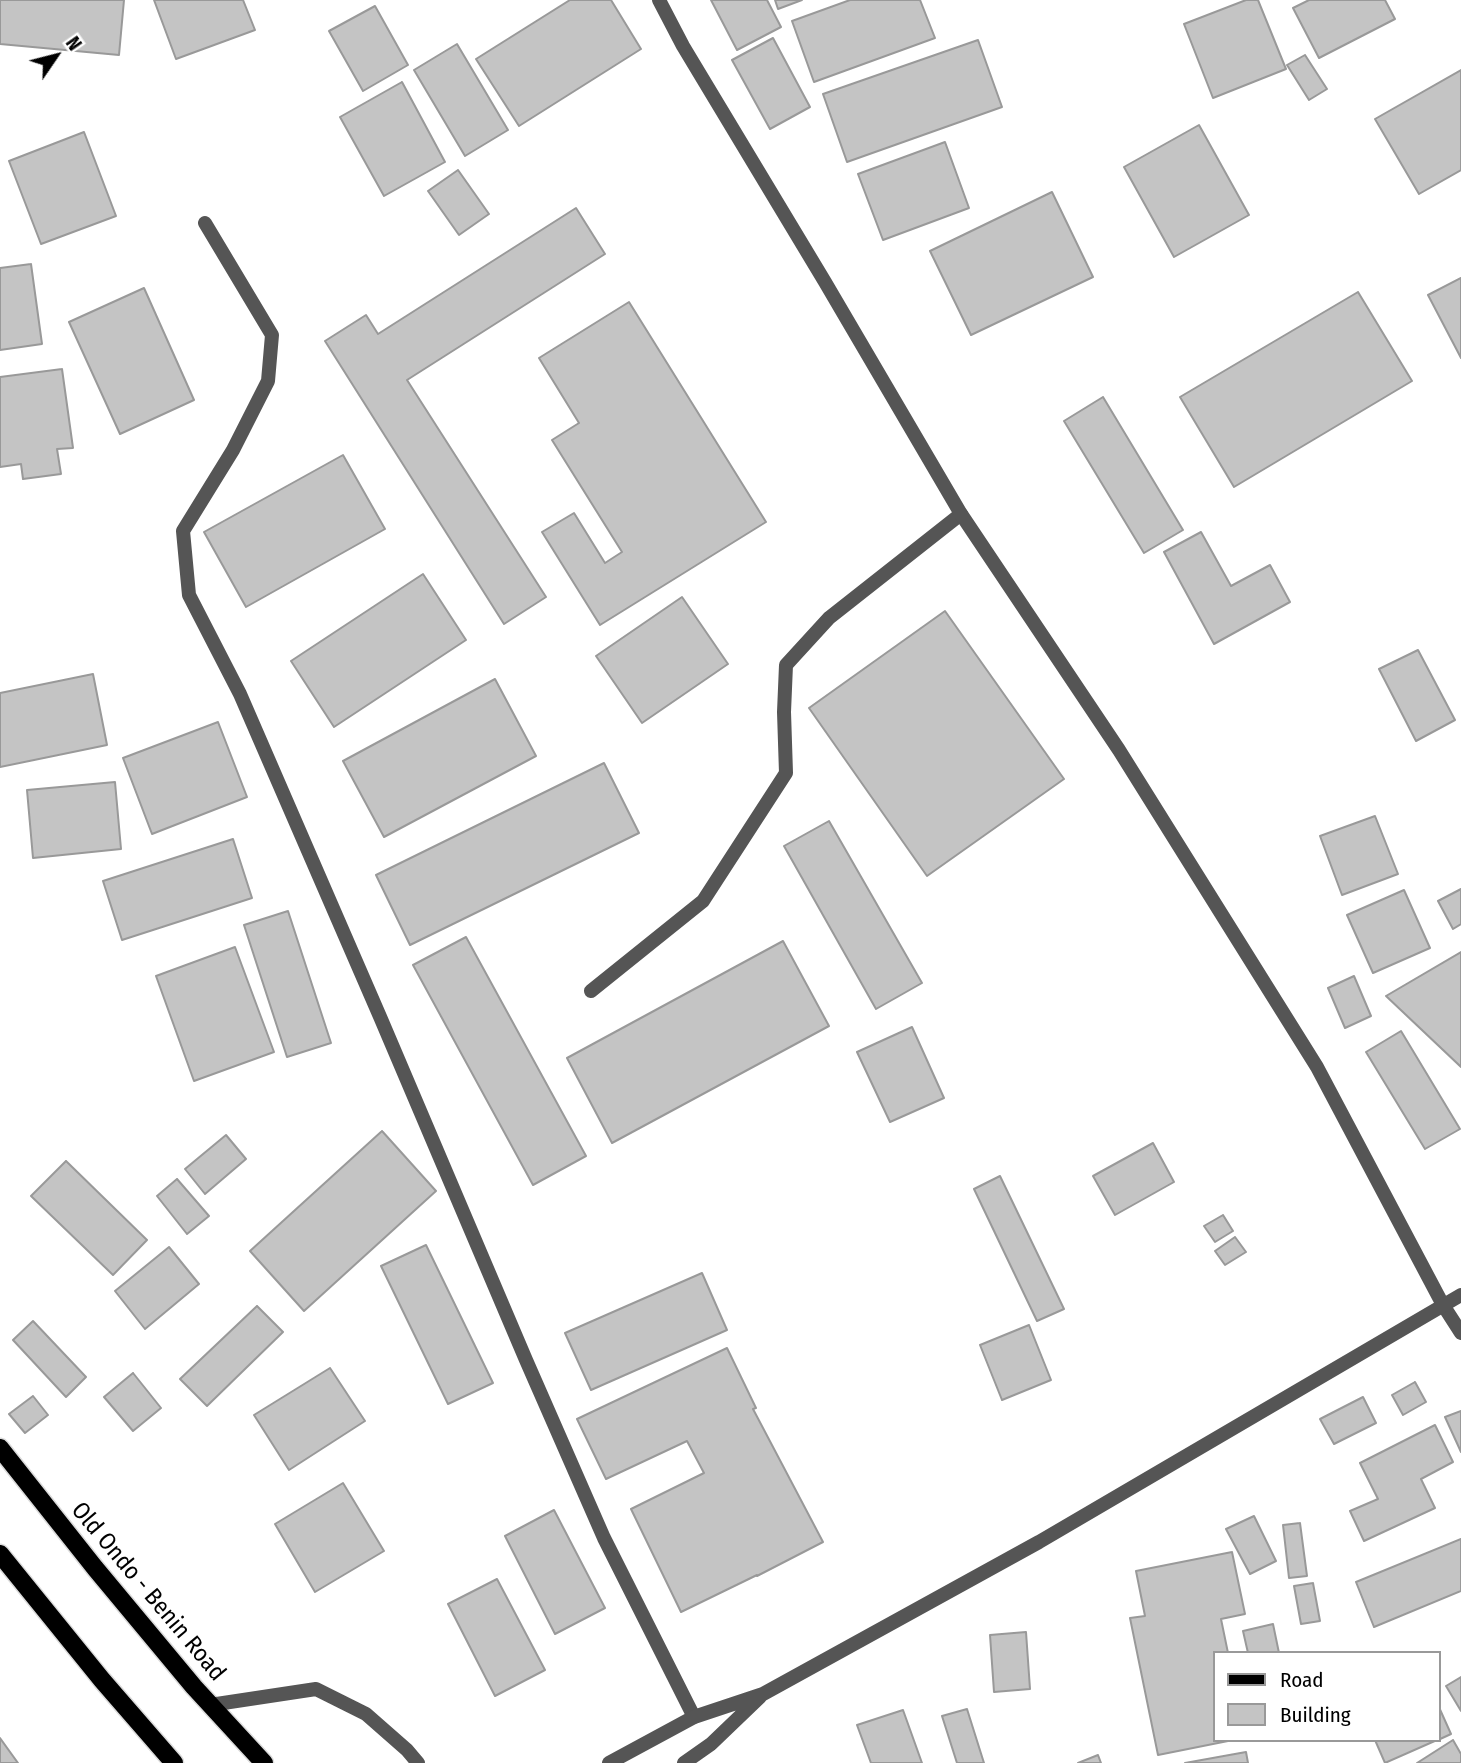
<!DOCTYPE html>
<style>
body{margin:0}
#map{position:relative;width:1461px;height:1763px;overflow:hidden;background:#fff;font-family:"Fira Sans Condensed",sans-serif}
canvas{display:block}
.legend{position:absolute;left:1213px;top:1651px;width:228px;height:91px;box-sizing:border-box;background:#fff;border:2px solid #999;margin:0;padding:9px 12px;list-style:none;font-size:21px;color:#000}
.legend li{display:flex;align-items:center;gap:14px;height:35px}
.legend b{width:35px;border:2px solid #999}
.north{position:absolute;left:21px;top:21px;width:70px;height:70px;-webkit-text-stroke:5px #fff;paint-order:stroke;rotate:55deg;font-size:19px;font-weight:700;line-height:28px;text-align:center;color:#000}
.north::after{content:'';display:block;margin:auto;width:24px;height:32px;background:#000;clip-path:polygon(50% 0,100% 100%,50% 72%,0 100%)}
</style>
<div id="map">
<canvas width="1461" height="1763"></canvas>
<ul class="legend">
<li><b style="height:9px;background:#000"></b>Road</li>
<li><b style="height:19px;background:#c4c4c4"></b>Building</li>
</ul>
<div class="north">N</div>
</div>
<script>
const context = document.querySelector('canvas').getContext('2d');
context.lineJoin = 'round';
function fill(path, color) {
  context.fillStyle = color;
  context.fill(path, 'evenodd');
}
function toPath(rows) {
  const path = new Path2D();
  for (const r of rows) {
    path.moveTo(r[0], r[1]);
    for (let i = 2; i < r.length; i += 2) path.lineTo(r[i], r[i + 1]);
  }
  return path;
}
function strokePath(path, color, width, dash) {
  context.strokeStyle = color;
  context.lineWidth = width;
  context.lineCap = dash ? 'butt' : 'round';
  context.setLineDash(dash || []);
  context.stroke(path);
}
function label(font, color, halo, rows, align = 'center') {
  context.font = font + ' "Fira Sans Condensed",sans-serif';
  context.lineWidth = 5;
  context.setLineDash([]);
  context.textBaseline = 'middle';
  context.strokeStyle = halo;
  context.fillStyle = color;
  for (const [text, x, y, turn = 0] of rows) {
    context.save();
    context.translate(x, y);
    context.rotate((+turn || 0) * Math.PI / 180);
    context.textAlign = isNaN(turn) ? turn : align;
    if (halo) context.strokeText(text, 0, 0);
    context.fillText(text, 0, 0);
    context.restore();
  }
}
const building = toPath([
 [0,0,124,0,119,55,0,44,0,0],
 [154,0,243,0,255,30,176,59,154,0],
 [570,0,611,0,641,49,519,126,476,59,570,0],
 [711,0,767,0,781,27,737,50,711,0],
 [775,0,802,0,778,9,775,0],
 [850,0,920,0,935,38,814,82,792,21,850,0],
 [1246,0,1258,0,1286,69,1213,98,1184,24,1246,0],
 [1309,0,1385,0,1395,19,1319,58,1293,8,1309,0],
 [375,6,408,65,363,91,329,31,375,6],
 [773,38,810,107,770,129,732,60,773,38],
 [978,40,1002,107,847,162,823,94,978,40],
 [457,44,508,130,465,156,414,70,457,44],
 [1305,55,1327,89,1309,100,1287,65,1305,55],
 [1461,70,1461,170,1419,194,1375,119,1461,70],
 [402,82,445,162,384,196,340,117,402,82],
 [1199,125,1249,215,1174,257,1124,167,1199,125],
 [84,132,116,216,41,244,9,161,84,132],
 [945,142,969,208,883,240,858,174,945,142],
 [458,170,489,214,459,235,428,191,458,170],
 [1052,192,1093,277,971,335,930,251,1052,192],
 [576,208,605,254,407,380,546,597,504,624,325,341,366,315,378,334,576,208],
 [31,264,42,344,0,350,0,268,31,264],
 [1461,278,1461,358,1428,295,1461,278],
 [144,288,194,400,120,434,69,322,144,288],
 [1358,292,1412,381,1234,487,1180,397,1358,292],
 [629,302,766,522,600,625,542,532,574,513,605,563,622,552,552,440,579,423,539,358,629,302],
 [62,369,73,448,57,449,61,474,23,479,21,464,0,467,0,377,62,369],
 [1103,397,1183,530,1144,553,1064,421,1103,397],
 [343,455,385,529,246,607,204,532,343,455],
 [1201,532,1231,586,1270,565,1290,602,1214,644,1164,552,1201,532],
 [423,574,466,640,334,727,291,661,423,574],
 [682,597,728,664,642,723,596,656,682,597],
 [945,611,1064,779,927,876,809,708,945,611],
 [1418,650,1455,720,1416,741,1379,669,1418,650],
 [93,674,107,745,0,767,0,693,93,674],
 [495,679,536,756,384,837,343,761,495,679],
 [218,722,247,797,152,834,123,758,218,722],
 [604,763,639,833,410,945,376,875,604,763],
 [115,782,121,849,33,858,27,790,115,782],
 [1375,816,1398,874,1342,895,1320,836,1375,816],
 [829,821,922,983,876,1009,784,846,829,821],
 [233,839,252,898,122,940,103,881,233,839],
 [1461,889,1461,924,1453,929,1438,901,1461,889],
 [1404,890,1430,948,1373,973,1347,915,1404,890],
 [288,911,331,1043,287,1057,244,925,288,911],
 [466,937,586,1156,533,1185,413,965,466,937],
 [783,941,829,1026,612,1143,567,1058,783,941],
 [235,947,274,1052,194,1081,156,976,235,947],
 [1461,952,1461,1067,1386,996,1461,952],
 [1354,976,1371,1016,1345,1028,1328,988,1354,976],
 [912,1027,944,1098,890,1122,857,1052,912,1027],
 [1401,1031,1460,1129,1425,1149,1366,1052,1401,1031],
 [382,1131,436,1191,304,1311,250,1251,382,1131],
 [226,1135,246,1159,205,1194,185,1169,226,1135],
 [1153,1143,1174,1182,1115,1215,1093,1176,1153,1143],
 [66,1161,147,1240,113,1275,31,1196,66,1161],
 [1000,1176,1064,1309,1037,1321,974,1189,1000,1176],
 [177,1179,209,1216,187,1234,157,1196,177,1179],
 [1223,1215,1233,1231,1215,1242,1204,1226,1223,1215],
 [1235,1237,1246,1252,1225,1265,1215,1251,1235,1237],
 [426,1245,493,1383,448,1404,381,1266,426,1245],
 [169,1247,199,1284,145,1329,115,1291,169,1247],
 [702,1273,727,1330,591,1390,565,1333,702,1273],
 [257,1306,283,1332,207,1406,180,1379,257,1306],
 [33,1321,86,1377,66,1397,13,1340,33,1321],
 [1029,1325,1051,1380,1002,1400,980,1345,1029,1325],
 [727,1348,756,1408,753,1409,823,1542,757,1576,757,1575,681,1612,631,1509,704,1473,687,1441,606,1479,577,1419,727,1348],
 [330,1368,365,1421,289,1470,254,1415,330,1368],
 [133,1373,161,1408,133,1431,104,1397,133,1373],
 [1415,1382,1426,1402,1403,1415,1392,1395,1415,1382],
 [33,1396,48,1415,25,1433,9,1414,33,1396],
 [1363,1397,1376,1423,1334,1444,1320,1419,1363,1397],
 [1461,1411,1461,1452,1445,1417,1461,1411],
 [1435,1425,1453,1462,1421,1479,1435,1508,1364,1541,1350,1511,1378,1499,1360,1463,1435,1425],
 [343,1483,384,1551,315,1592,275,1524,343,1483],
 [554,1510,605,1608,555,1634,505,1536,554,1510],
 [1254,1516,1276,1561,1250,1574,1226,1529,1254,1516],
 [1300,1523,1307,1576,1289,1578,1283,1525,1300,1523],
 [1461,1539,1461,1591,1374,1627,1356,1582,1461,1539],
 [1232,1552,1245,1614,1221,1619,1228,1653,1214,1653,1214,1740,1233,1740,1158,1755,1130,1618,1145,1616,1136,1571,1232,1552],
 [497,1579,545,1670,495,1696,448,1604,497,1579],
 [1313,1583,1320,1621,1301,1624,1294,1586,1313,1583],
 [1273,1624,1279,1653,1248,1653,1243,1631,1273,1624],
 [1026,1632,1030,1689,994,1692,990,1635,1026,1632],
 [1461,1677,1461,1711,1446,1686,1461,1677],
 [1438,1705,1451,1734,1438,1740,1438,1705],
 [967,1709,984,1763,957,1763,942,1716,967,1709],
 [903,1710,922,1763,871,1763,857,1725,903,1710],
 [0,1738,18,1763,0,1763,0,1738],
 [1375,1740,1437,1740,1385,1763,1375,1740],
 [1453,1740,1461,1754,1461,1763,1417,1763,1453,1740],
 [1246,1752,1248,1763,1185,1763,1246,1752],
 [1098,1755,1101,1763,1078,1763,1098,1755]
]);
const service = toPath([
 [591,991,703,901,786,773,784,712,786,665,829,618,961,514],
 [210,1705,316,1689,366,1714,407,1750,418,1763]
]);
const minor = toPath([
 [659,0,683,46,825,282,961,514,1119,750,1317,1067,1443,1305,1461,1333],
 [205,223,272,335,268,381,233,450,183,531,189,595,240,694,381,1019,526,1360,604,1538,694,1717]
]);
const tertiary = toPath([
 [609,1763,694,1717,763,1694,1039,1542,1461,1295],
 [684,1763,711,1744,760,1697]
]);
const primary = toPath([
 [0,1448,95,1568,194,1687,264,1763],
 [0,1554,102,1680,174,1763]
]);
const streetNames = [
 ["Old Ondo - Benin Road",148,1592,50]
];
fill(building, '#c4c4c4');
strokePath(building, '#999', 2);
strokePath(primary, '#dbdbdb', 21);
strokePath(service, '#555', 14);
strokePath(minor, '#555', 14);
strokePath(tertiary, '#555', 14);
strokePath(primary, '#000', 18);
label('24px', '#000', '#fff', streetNames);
</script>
